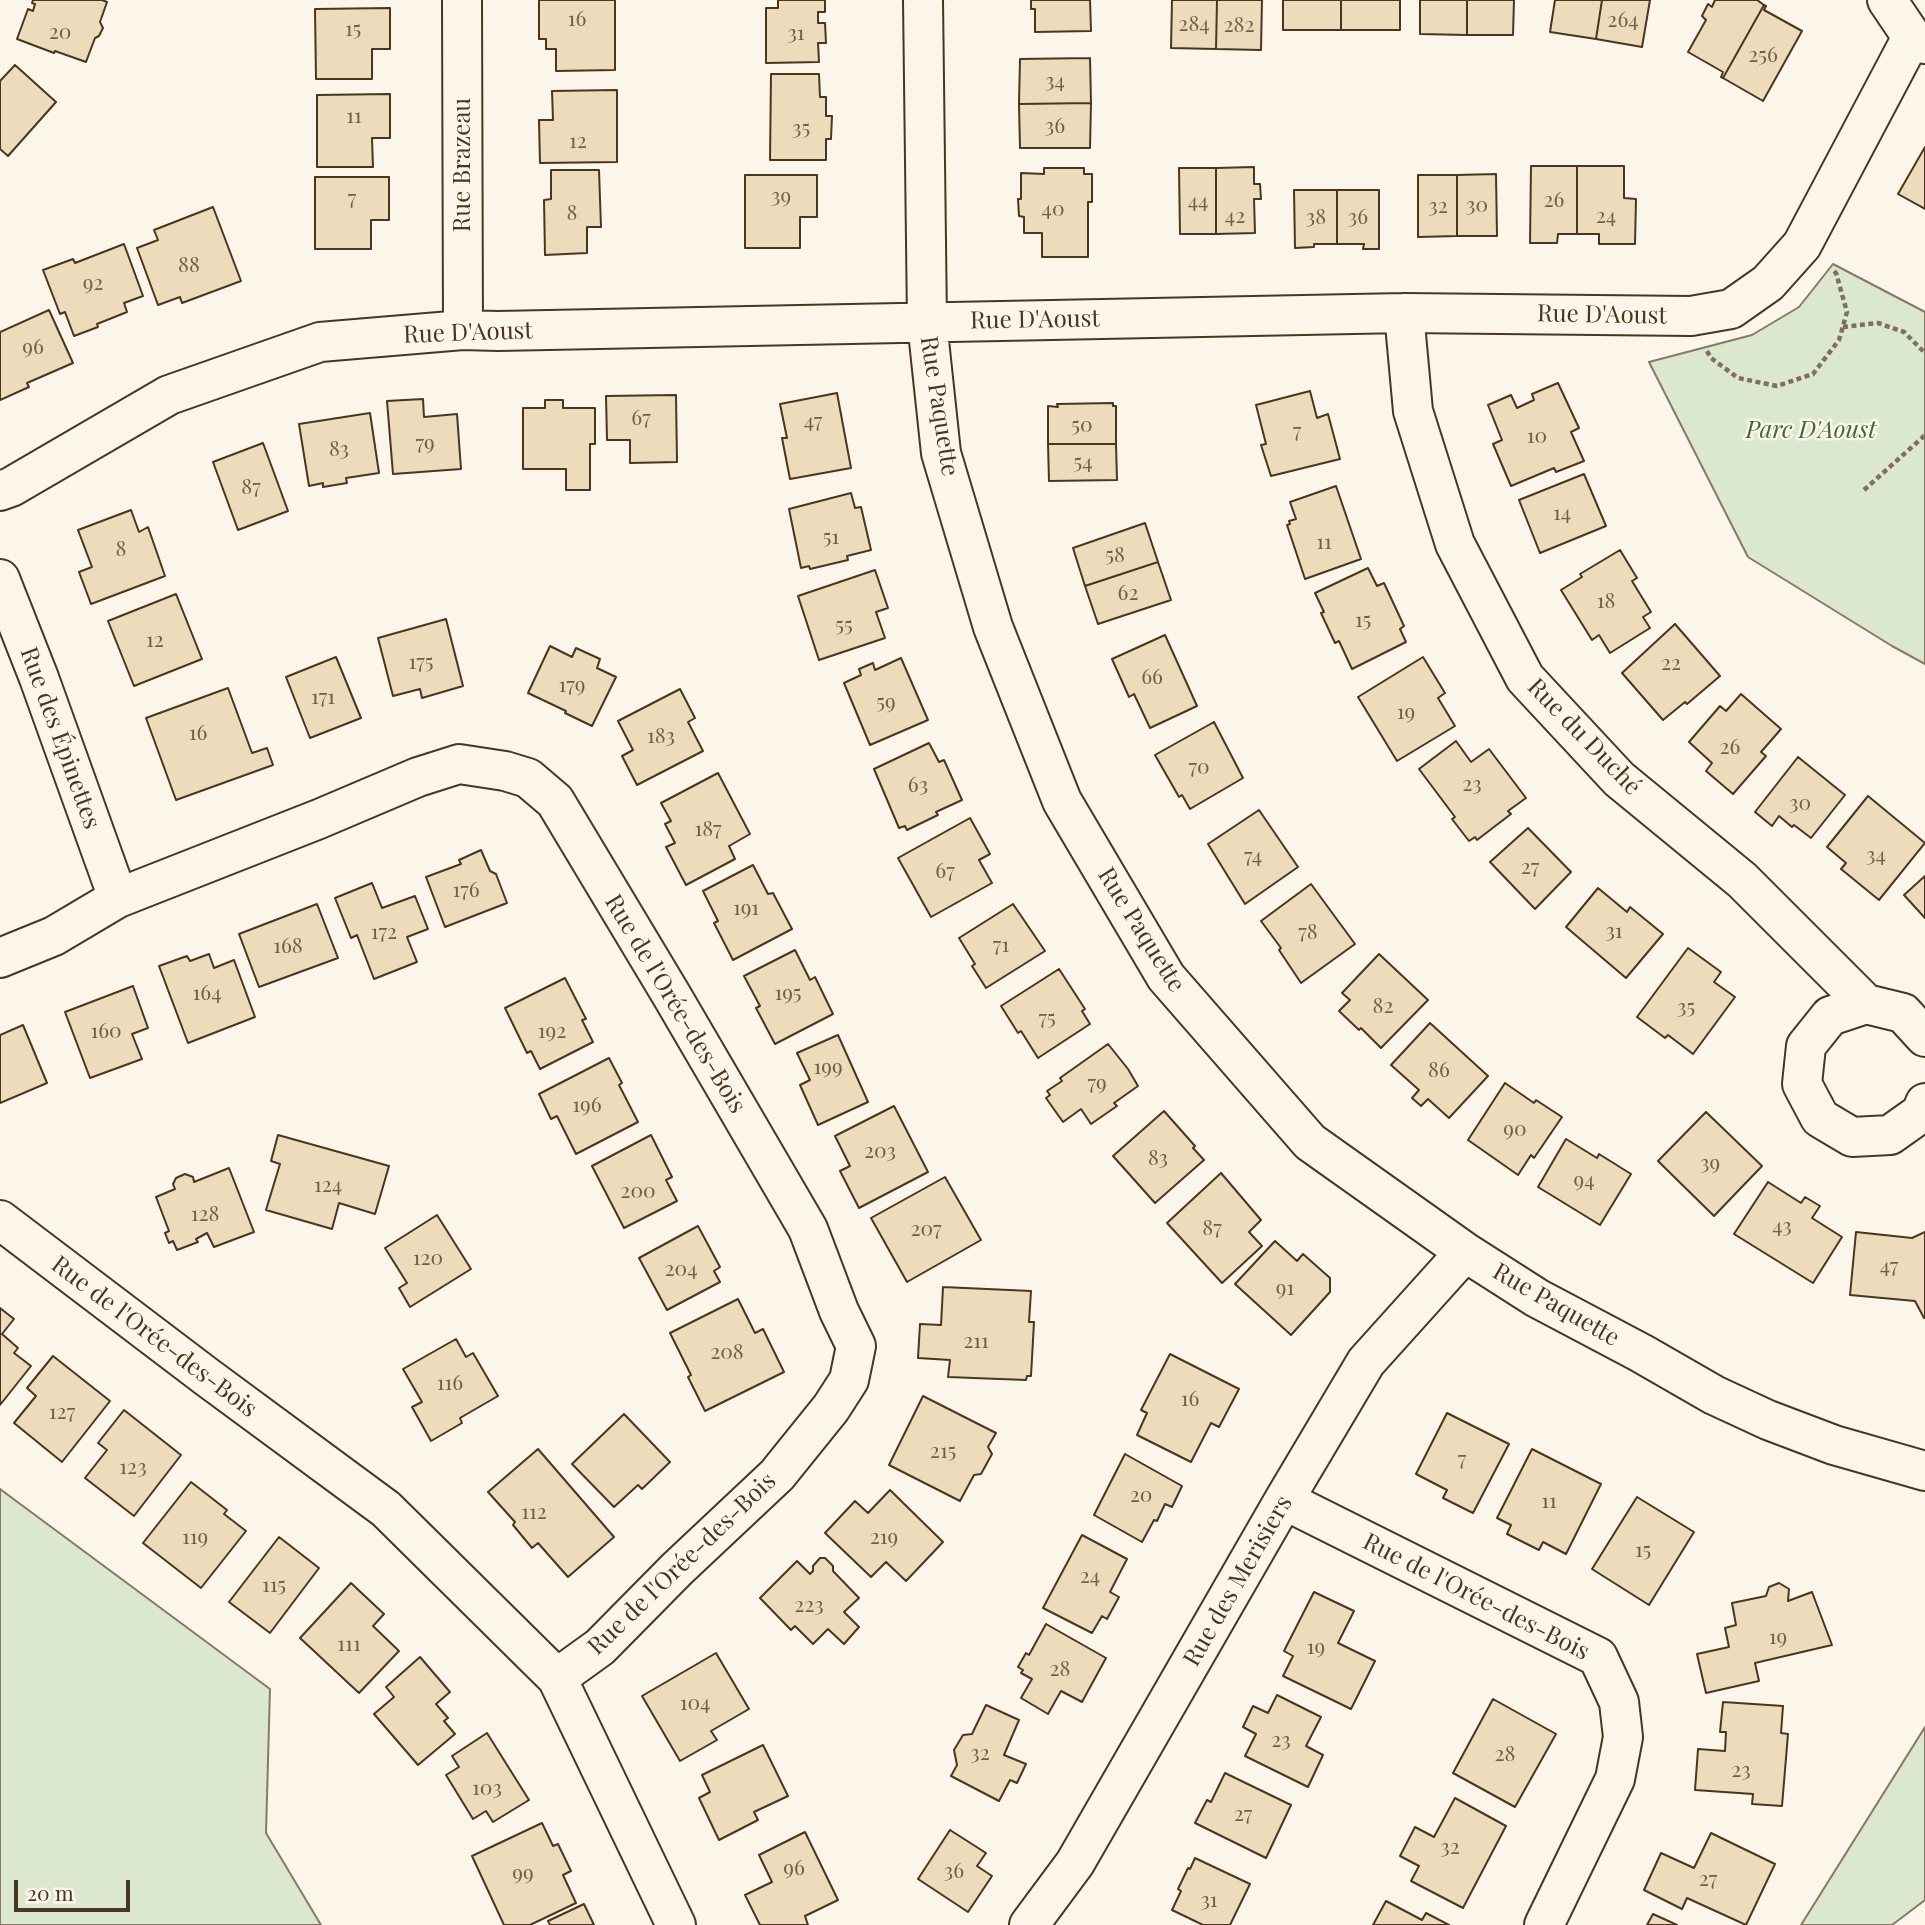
<!DOCTYPE html>
<meta charset="utf-8">
<style>
body{margin:0}
#map{position:relative;width:1925px;height:1925px;overflow:hidden;background:#fbf6e9;font-family:"Playfair Display",serif}
canvas{display:block}
.scale{position:absolute;left:14px;top:1880px;width:116px;height:32px;box-sizing:border-box;border:4px solid #4a3520;border-top:0;padding-left:9px;font-size:21px;line-height:24px;white-space:nowrap;color:#4a3520;-webkit-text-stroke:5px #fbf6e9;paint-order:stroke}
</style>
<div id="map">
<canvas width="1925" height="1925"></canvas>
<div class="scale">20 m</div>
</div>
<script>
const context = document.querySelector('canvas').getContext('2d');
context.lineJoin = 'round';
function fill(path, color) {
  context.fillStyle = color;
  context.fill(path, 'evenodd');
}
function toPath(rows) {
  const path = new Path2D();
  for (const r of rows) {
    path.moveTo(r[0], r[1]);
    for (let i = 2; i < r.length; i += 2) path.lineTo(r[i], r[i + 1]);
  }
  return path;
}
function strokePath(path, color, width, dash) {
  context.strokeStyle = color;
  context.lineWidth = width;
  context.lineCap = dash ? 'butt' : 'round';
  context.setLineDash(dash || []);
  context.stroke(path);
}
function label(font, color, halo, rows, align = 'center') {
  context.font = font + ' "Playfair Display",serif';
  context.lineWidth = 5;
  context.setLineDash([]);
  context.textBaseline = 'middle';
  context.strokeStyle = halo;
  context.fillStyle = color;
  for (const [text, x, y, turn = 0] of rows) {
    context.save();
    context.translate(x, y);
    context.rotate((+turn || 0) * Math.PI / 180);
    context.textAlign = isNaN(turn) ? turn : align;
    if (halo) context.strokeText(text, 0, 0);
    context.fillText(text, 0, 0);
    context.restore();
  }
}
const green = toPath([
 [1833,264,1925,312,1925,664,1892,646,1748,557,1649,362,1752,335,1799,307,1833,264],
 [0,1489,270,1689,266,1833,321,1925,0,1925,0,1489],
 [1925,1727,1925,1900,1892,1925,1801,1925,1925,1727]
]);
const building = toPath([
 [33,0,102,0,107,2,100,22,103,28,99,36,95,38,86,62,55,51,54,53,17,39,28,9,33,11,35,4,32,3,33,0],
 [539,0,615,0,615,70,556,71,556,49,546,49,546,39,539,39,539,0],
 [778,0,825,0,825,12,818,12,818,23,825,23,826,43,818,43,819,62,766,63,766,8,778,8,778,0],
 [1031,0,1090,0,1091,31,1035,32,1035,9,1031,9,1031,0],
 [1172,0,1217,0,1216,49,1171,48,1172,0],
 [1217,0,1262,0,1261,50,1216,49,1217,0],
 [1283,0,1341,0,1341,30,1283,30,1283,0],
 [1341,0,1400,0,1400,30,1341,30,1341,0],
 [1420,0,1467,0,1467,35,1420,34,1420,0],
 [1467,0,1514,0,1513,35,1467,35,1467,0],
 [1555,0,1602,0,1596,39,1550,32,1555,0],
 [1602,0,1650,0,1642,47,1596,39,1602,0],
 [1715,0,1757,0,1764,5,1723,78,1721,77,1723,72,1688,52,1706,20,1702,16,1708,4,1712,7,1715,0],
 [1764,5,1766,6,1764,10,1802,31,1763,101,1723,78,1764,5],
 [390,8,390,49,372,49,372,79,316,79,315,9,390,8],
 [1090,58,1091,103,1019,104,1020,59,1090,58],
 [15,65,56,102,8,156,0,149,0,81,15,65],
 [771,74,819,74,820,97,826,97,826,116,832,116,831,139,826,139,826,160,770,160,771,74],
 [617,90,617,162,540,163,539,120,553,120,552,91,617,90],
 [390,94,390,138,372,138,373,167,317,167,317,95,390,94],
 [1091,103,1090,148,1020,148,1019,104,1091,103],
 [1925,147,1925,209,1898,194,1925,147],
 [1531,166,1577,166,1577,234,1558,234,1557,243,1530,243,1531,166],
 [1577,166,1624,166,1624,198,1636,199,1635,244,1599,244,1599,234,1577,234,1577,166],
 [1254,167,1254,184,1260,184,1261,199,1254,199,1255,233,1216,234,1216,168,1254,167],
 [1044,168,1084,168,1084,174,1092,174,1092,202,1088,202,1088,257,1042,257,1042,233,1024,233,1024,217,1019,216,1018,199,1021,199,1021,173,1044,174,1044,168],
 [1179,168,1216,168,1216,234,1180,234,1179,168],
 [551,170,599,170,601,227,587,227,587,253,545,255,544,200,551,199,551,170],
 [1496,174,1497,236,1457,236,1457,175,1496,174],
 [745,175,817,175,817,217,800,217,800,248,745,248,745,175],
 [1418,175,1457,175,1457,236,1418,237,1418,175],
 [315,177,389,177,389,220,371,220,371,249,315,249,315,177],
 [1294,190,1337,190,1337,244,1314,244,1314,247,1295,248,1294,190],
 [1337,190,1379,190,1379,249,1363,249,1364,244,1337,244,1337,190],
 [213,207,241,281,182,303,180,297,158,305,137,248,158,240,154,230,213,207],
 [124,244,143,296,124,303,127,312,97,324,98,327,74,336,65,312,60,314,43,270,73,259,75,263,124,244],
 [49,310,73,363,27,383,29,387,0,400,0,332,49,310],
 [1558,383,1579,428,1571,432,1584,461,1556,472,1554,468,1511,486,1493,444,1502,440,1488,405,1511,395,1517,408,1534,400,1532,394,1558,383],
 [1310,391,1317,418,1328,414,1340,459,1271,476,1261,445,1266,444,1256,405,1310,391],
 [837,393,851,468,790,479,782,438,787,438,780,404,837,393],
 [676,395,677,462,630,463,630,440,607,440,606,396,676,395],
 [423,399,424,417,457,414,461,469,393,474,387,401,423,399],
 [545,400,563,400,563,408,595,408,595,444,590,444,590,490,566,490,566,469,523,469,523,408,545,408,545,400],
 [1113,403,1113,406,1116,406,1116,444,1048,444,1048,406,1058,407,1057,404,1113,403],
 [370,413,379,473,346,478,347,483,323,487,323,483,309,486,299,424,370,413],
 [263,443,288,511,238,530,213,462,263,443],
 [1048,444,1116,444,1117,480,1049,481,1048,444],
 [1584,474,1606,526,1540,553,1519,500,1584,474],
 [1336,486,1361,559,1305,579,1287,525,1290,524,1289,521,1296,519,1290,502,1336,486],
 [851,493,855,508,861,507,871,550,847,556,848,560,810,569,809,566,801,568,789,509,851,493],
 [131,510,139,532,148,527,165,576,91,604,79,572,92,567,78,530,131,510],
 [1145,523,1158,562,1085,586,1073,548,1145,523],
 [1620,550,1637,578,1632,581,1651,612,1643,617,1650,628,1610,653,1599,635,1592,640,1561,590,1582,577,1580,574,1620,550],
 [1158,562,1171,600,1098,624,1085,586,1158,562],
 [1368,568,1377,586,1384,583,1404,626,1400,629,1406,642,1352,669,1339,641,1335,643,1321,613,1324,612,1315,593,1368,568],
 [875,570,888,608,876,612,885,638,819,660,798,596,875,570],
 [176,594,202,659,134,686,108,621,176,594],
 [446,619,463,686,422,698,420,689,393,696,378,638,446,619],
 [1675,624,1720,676,1687,704,1685,702,1663,720,1622,673,1675,624],
 [1165,635,1197,706,1150,728,1134,694,1129,697,1112,659,1165,635],
 [550,646,572,657,576,648,600,659,597,668,616,677,592,726,565,713,566,711,528,693,550,646],
 [336,657,361,718,310,738,286,677,336,657],
 [1423,657,1445,693,1438,698,1455,726,1397,761,1358,697,1423,657],
 [901,658,928,720,870,745,844,683,861,675,859,669,873,663,875,670,901,658],
 [228,688,252,753,267,748,273,765,176,800,146,718,228,688],
 [680,689,695,718,688,722,703,751,637,785,622,756,633,750,618,721,680,689],
 [1741,694,1781,729,1761,752,1766,756,1733,794,1706,771,1712,763,1689,742,1720,706,1726,711,1741,694],
 [1214,722,1243,778,1190,809,1182,795,1179,797,1155,755,1214,722],
 [1456,741,1471,762,1489,749,1526,798,1508,811,1511,814,1477,840,1475,837,1469,841,1452,819,1455,817,1419,769,1456,741],
 [929,743,939,762,944,760,962,800,936,812,938,815,907,830,905,826,899,828,874,769,929,743],
 [1798,757,1845,795,1811,838,1794,825,1792,827,1779,816,1772,826,1755,812,1798,757],
 [718,773,750,834,729,846,735,859,686,885,666,847,675,843,665,824,671,821,661,803,718,773],
 [1868,796,1925,843,1879,900,1841,869,1846,863,1827,847,1868,796],
 [1259,810,1298,867,1245,904,1208,844,1259,810],
 [970,818,990,854,979,860,992,883,931,917,898,858,970,818],
 [1528,828,1571,872,1535,909,1490,862,1528,828],
 [481,850,490,871,496,874,507,903,445,927,426,877,461,864,459,860,481,850],
 [753,865,768,894,773,893,792,929,733,960,714,923,718,921,703,891,753,865],
 [1925,876,1925,918,1904,895,1925,876],
 [372,883,382,908,415,896,428,929,407,937,417,962,374,979,357,935,351,938,335,898,372,883],
 [1311,884,1355,944,1301,983,1279,950,1281,948,1261,921,1311,884],
 [1598,888,1627,912,1630,907,1663,934,1626,978,1566,927,1598,888],
 [317,904,338,958,259,987,239,934,317,904],
 [1013,904,1045,951,986,988,972,966,975,964,959,938,1013,904],
 [1688,948,1721,972,1714,982,1735,997,1693,1054,1668,1035,1665,1038,1637,1017,1688,948],
 [795,950,810,980,815,977,833,1014,775,1044,756,1008,760,1006,744,976,795,950],
 [209,954,214,968,234,960,255,1017,188,1043,159,966,187,956,190,961,209,954],
 [1379,954,1428,1000,1381,1048,1361,1028,1359,1030,1339,1011,1350,1000,1342,993,1379,954],
 [1059,969,1085,1009,1082,1011,1090,1024,1038,1058,1021,1031,1018,1033,1001,1006,1059,969],
 [565,978,586,1019,582,1020,593,1042,540,1069,531,1051,527,1053,505,1008,565,978],
 [133,986,148,1028,132,1034,142,1059,90,1078,65,1012,133,986],
 [1430,1023,1488,1076,1449,1118,1428,1099,1421,1106,1412,1098,1419,1090,1391,1065,1430,1023],
 [23,1025,47,1083,0,1103,0,1035,23,1025],
 [838,1035,868,1102,818,1125,800,1085,810,1080,797,1053,838,1035],
 [1108,1044,1128,1069,1138,1086,1114,1103,1117,1106,1091,1124,1081,1109,1063,1122,1046,1098,1050,1095,1047,1091,1062,1081,1060,1078,1108,1044],
 [609,1058,622,1083,619,1085,638,1122,576,1154,557,1116,551,1119,539,1094,609,1058],
 [1505,1083,1534,1103,1536,1100,1562,1117,1534,1158,1531,1155,1518,1175,1468,1140,1505,1083],
 [894,1106,928,1172,859,1208,840,1171,850,1166,835,1136,894,1106],
 [1164,1111,1195,1146,1193,1148,1204,1160,1155,1203,1113,1156,1164,1111],
 [1706,1112,1762,1166,1714,1216,1658,1161,1706,1112],
 [278,1135,389,1166,375,1214,339,1203,332,1229,266,1210,280,1164,271,1161,278,1135],
 [651,1135,672,1177,666,1180,677,1201,624,1228,592,1166,651,1135],
 [1566,1139,1597,1158,1599,1154,1631,1174,1600,1225,1538,1187,1566,1139],
 [229,1168,254,1232,214,1247,207,1233,196,1239,198,1242,177,1250,173,1241,169,1243,165,1233,169,1231,156,1197,175,1189,173,1184,176,1178,185,1174,193,1177,194,1182,229,1168],
 [1221,1173,1261,1220,1249,1232,1262,1246,1222,1283,1167,1223,1221,1173],
 [945,1177,981,1240,907,1282,871,1218,945,1177],
 [1768,1182,1801,1203,1805,1197,1820,1206,1812,1218,1842,1237,1813,1283,1734,1234,1768,1182],
 [437,1215,471,1269,410,1307,399,1288,407,1283,385,1248,437,1215],
 [698,1226,720,1267,714,1271,720,1282,667,1310,639,1258,698,1226],
 [1856,1232,1912,1238,1925,1232,1925,1318,1924,1318,1915,1301,1850,1295,1856,1232],
 [1275,1241,1297,1261,1303,1254,1330,1278,1330,1292,1291,1335,1235,1284,1275,1241],
 [943,1287,1031,1291,1029,1322,1034,1322,1031,1376,1027,1376,1026,1380,948,1377,950,1360,918,1358,920,1324,941,1325,943,1287],
 [738,1299,755,1333,763,1329,784,1372,705,1411,688,1377,691,1375,670,1333,738,1299],
 [0,1308,14,1319,2,1334,18,1348,14,1353,31,1366,0,1405,0,1308],
 [456,1339,466,1357,473,1353,498,1396,460,1418,462,1423,431,1441,412,1407,422,1402,403,1369,456,1339],
 [1170,1354,1239,1389,1219,1427,1211,1423,1191,1462,1137,1435,1147,1413,1141,1410,1170,1354],
 [53,1356,110,1401,62,1462,14,1423,36,1396,27,1388,53,1356],
 [923,1396,996,1433,988,1447,992,1454,981,1474,974,1475,960,1501,889,1465,923,1396],
 [124,1410,181,1455,134,1516,85,1478,107,1450,98,1443,124,1410],
 [1447,1413,1509,1444,1473,1513,1443,1498,1447,1490,1416,1474,1447,1413],
 [624,1414,670,1462,642,1489,638,1485,614,1507,572,1464,624,1414],
 [538,1449,614,1537,568,1577,538,1543,532,1548,513,1525,515,1522,488,1492,538,1449],
 [1532,1449,1601,1484,1566,1554,1543,1542,1539,1550,1507,1534,1511,1525,1497,1518,1532,1449],
 [1125,1454,1182,1486,1172,1507,1165,1504,1157,1521,1154,1520,1142,1542,1094,1515,1125,1454],
 [191,1482,227,1510,224,1514,246,1531,201,1588,143,1543,191,1482],
 [890,1490,943,1542,906,1581,886,1562,871,1577,825,1533,855,1501,868,1513,890,1490],
 [1637,1497,1694,1532,1649,1605,1592,1569,1637,1497],
 [1082,1535,1127,1559,1110,1592,1119,1597,1107,1619,1102,1616,1092,1633,1043,1608,1082,1535],
 [279,1537,319,1568,270,1633,229,1602,279,1537],
 [820,1558,825,1558,833,1566,833,1571,859,1598,844,1612,859,1627,844,1644,828,1629,813,1644,795,1626,791,1630,760,1598,797,1561,810,1574,813,1571,813,1566,820,1558],
 [351,1583,384,1614,373,1626,399,1651,359,1693,300,1638,351,1583],
 [1779,1583,1789,1589,1788,1601,1812,1592,1832,1645,1755,1663,1759,1681,1706,1693,1697,1654,1729,1647,1725,1628,1736,1625,1732,1603,1766,1596,1769,1587,1779,1583],
 [1314,1592,1354,1611,1338,1643,1375,1661,1351,1709,1283,1676,1293,1656,1284,1651,1314,1592],
 [1046,1624,1106,1658,1082,1702,1061,1691,1048,1714,1021,1698,1032,1679,1021,1673,1023,1670,1018,1667,1026,1653,1029,1655,1046,1624],
 [716,1653,749,1709,711,1731,717,1740,680,1761,642,1696,716,1653],
 [420,1657,450,1692,436,1704,448,1718,444,1721,455,1734,418,1765,374,1714,394,1697,386,1687,420,1657],
 [1277,1695,1321,1717,1306,1746,1323,1755,1308,1787,1245,1756,1256,1734,1243,1727,1253,1706,1268,1713,1277,1695],
 [1493,1699,1556,1734,1515,1807,1453,1773,1493,1699],
 [1723,1702,1783,1706,1781,1733,1788,1734,1782,1806,1752,1804,1753,1794,1695,1790,1698,1749,1725,1751,1726,1732,1720,1732,1723,1702],
 [986,1705,1019,1720,1004,1755,1026,1764,1017,1783,1010,1780,999,1801,951,1776,957,1765,954,1750,963,1735,972,1734,986,1705],
 [487,1733,529,1800,493,1822,486,1811,473,1819,446,1775,459,1767,452,1756,487,1733],
 [763,1745,788,1796,754,1812,758,1820,719,1840,699,1798,710,1792,702,1775,763,1745],
 [1225,1773,1291,1805,1266,1858,1195,1823,1207,1800,1211,1802,1225,1773],
 [1455,1798,1506,1826,1463,1908,1411,1881,1419,1866,1400,1856,1415,1827,1434,1837,1455,1798],
 [542,1823,553,1846,558,1844,571,1871,563,1875,576,1903,530,1925,504,1925,472,1856,542,1823],
 [950,1830,986,1853,977,1866,992,1876,968,1912,918,1879,950,1830],
 [805,1832,838,1900,805,1916,808,1925,760,1925,745,1895,772,1882,759,1855,805,1832],
 [1711,1833,1775,1864,1746,1925,1687,1898,1682,1909,1644,1890,1661,1853,1694,1868,1711,1833],
 [1195,1858,1250,1884,1230,1925,1203,1925,1172,1910,1181,1891,1178,1889,1188,1868,1190,1869,1195,1858],
 [1386,1901,1422,1920,1426,1913,1449,1925,1373,1925,1386,1901],
 [584,1904,594,1925,550,1925,548,1921,584,1904],
 [1653,1914,1677,1925,1647,1925,1653,1914]
]);
const path = toPath([
 [1843,327,1878,323,1904,332,1925,353],
 [1707,351,1711,358,1738,378,1777,386,1813,374,1839,340,1847,312,1836,273,1833,270],
 [1864,490,1923,437,1925,433]
]);
const minor = toPath([
 [462,0,463,330],
 [923,0,927,322,941,453,993,627,1062,801,1166,977,1310,1142,1465,1252,1537,1298,1641,1353,1714,1395,1768,1420,1834,1445,1925,1471],
 [1887,0,1912,37,1925,44],
 [1404,313,1413,411,1455,544,1525,678,1619,779,1742,880,1866,1004,1903,1013,1925,1037],
 [0,491,11,487,169,395,320,342,463,330,498,331,1404,313,1691,316,1731,309,1768,283,1802,245,1912,37],
 [0,579,39,678,118,898],
 [0,958,54,936,118,898,319,819,418,777,459,764,505,771,528,778,555,801,672,996,808,1229,839,1311,856,1346,849,1380,831,1408,777,1475,677,1569,600,1647,557,1678],
 [1866,1004,1830,1016,1806,1046,1802,1084,1820,1118,1852,1137,1890,1135,1921,1113,1925,1103],
 [0,1220,207,1377,386,1509,557,1678,676,1925],
 [1284,1500,1598,1657,1619,1702,1623,1737,1615,1779,1544,1925],
 [1029,1925,1075,1863,1284,1500,1366,1362,1465,1252]
]);
const numberNames = [
 ["16",577,19],
 ["264",1623,20],
 ["284",1194,24],
 ["282",1239,25],
 ["15",353,29],
 ["20",60,32],
 ["31",796,33],
 ["256",1763,55],
 ["34",1055,81],
 ["11",354,116],
 ["36",1055,126],
 ["35",801,128],
 ["12",578,141],
 ["39",781,196],
 ["7",352,198],
 ["26",1554,200],
 ["44",1198,201],
 ["30",1477,205],
 ["32",1438,206],
 ["40",1053,209],
 ["8",572,213],
 ["42",1235,216],
 ["24",1606,216],
 ["38",1316,217],
 ["36",1358,217],
 ["88",189,265],
 ["92",93,283],
 ["96",33,347],
 ["67",641,418],
 ["47",813,421],
 ["50",1082,425],
 ["7",1297,431],
 ["10",1537,436],
 ["79",425,443],
 ["83",339,449],
 ["54",1083,462],
 ["87",251,487],
 ["14",1562,513],
 ["51",831,537],
 ["11",1324,542],
 ["8",121,549],
 ["58",1115,555],
 ["62",1128,593],
 ["18",1606,601],
 ["15",1363,620],
 ["55",844,625],
 ["12",155,640],
 ["175",421,662],
 ["22",1671,663],
 ["66",1152,677],
 ["179",572,685],
 ["171",323,697],
 ["59",886,702],
 ["19",1406,712],
 ["16",198,733],
 ["183",661,736],
 ["26",1730,747],
 ["70",1199,767],
 ["23",1472,784],
 ["63",918,785],
 ["30",1800,803],
 ["187",708,829],
 ["34",1876,855],
 ["74",1253,856],
 ["27",1530,867],
 ["67",945,871],
 ["176",466,890],
 ["191",746,908],
 ["31",1614,931],
 ["172",384,932],
 ["78",1308,932],
 ["71",1001,945],
 ["168",288,946],
 ["164",207,993],
 ["195",788,993],
 ["82",1383,1006],
 ["35",1686,1007],
 ["75",1047,1018],
 ["160",106,1031],
 ["192",552,1031],
 ["199",828,1067],
 ["86",1439,1070],
 ["79",1097,1083],
 ["196",587,1105],
 ["90",1515,1129],
 ["203",880,1151],
 ["83",1158,1158],
 ["39",1710,1163],
 ["94",1584,1180],
 ["124",328,1185],
 ["200",638,1191],
 ["128",205,1214],
 ["43",1782,1226],
 ["87",1212,1228],
 ["207",926,1229],
 ["120",428,1258],
 ["47",1889,1266],
 ["204",681,1269],
 ["91",1285,1288],
 ["211",976,1341],
 ["208",727,1352],
 ["116",450,1383],
 ["16",1190,1399],
 ["127",62,1412],
 ["215",943,1451],
 ["7",1462,1459],
 ["123",133,1467],
 ["20",1141,1495],
 ["11",1549,1501],
 ["112",534,1512],
 ["119",195,1537],
 ["219",884,1537],
 ["15",1643,1550],
 ["24",1090,1576],
 ["115",274,1585],
 ["223",809,1605],
 ["19",1778,1637],
 ["111",349,1644],
 ["19",1316,1647],
 ["28",1060,1669],
 ["104",695,1703],
 ["23",1281,1740],
 ["32",980,1753],
 ["28",1505,1754],
 ["23",1741,1770],
 ["103",487,1788],
 ["27",1243,1814],
 ["32",1450,1847],
 ["96",794,1868],
 ["36",954,1871],
 ["99",523,1873],
 ["27",1708,1879],
 ["31",1209,1900]
];
const streetNames = [
 ["Rue Brazeau",463,165,-90],
 ["Rue D'Aoust",1602,315,1],
 ["Rue D'Aoust",1035,320,-1],
 ["Rue D'Aoust",468,333,-2],
 ["Rue Paquette",939,406,81],
 ["Rue du Duché",1584,737,46],
 ["Rue des Épinettes",60,738,70],
 ["Rue Paquette",1141,930,58],
 ["Rue de l'Orée-des-Bois",675,1004,59],
 ["Rue Paquette",1556,1305,30],
 ["Rue de l'Orée-des-Bois",154,1337,37],
 ["Rue de l'Orée-des-Bois",682,1564,-44],
 ["Rue des Merisiers",1238,1581,-60],
 ["Rue de l'Orée-des-Bois",1476,1597,27]
];
const parkNames = [
 ["Parc D'Aoust",1811,431]
];
fill(green, '#dce7d0');
strokePath(green, '#887966', 2);
fill(building, '#ecdcbc');
strokePath(building, '#4a3520', 2);
strokePath(minor, '#4a3520', 42);
strokePath(path, '#7f6f5c', 4.5, [5, 3.5]);
strokePath(minor, '#fbf6e9', 38);
label('21px', '#725f47', null, numberNames);
label('24px', '#4a3520', '#fbf6e9', streetNames);
label('italic 24px', '#436837', '#fbf6e9', parkNames);
</script>
